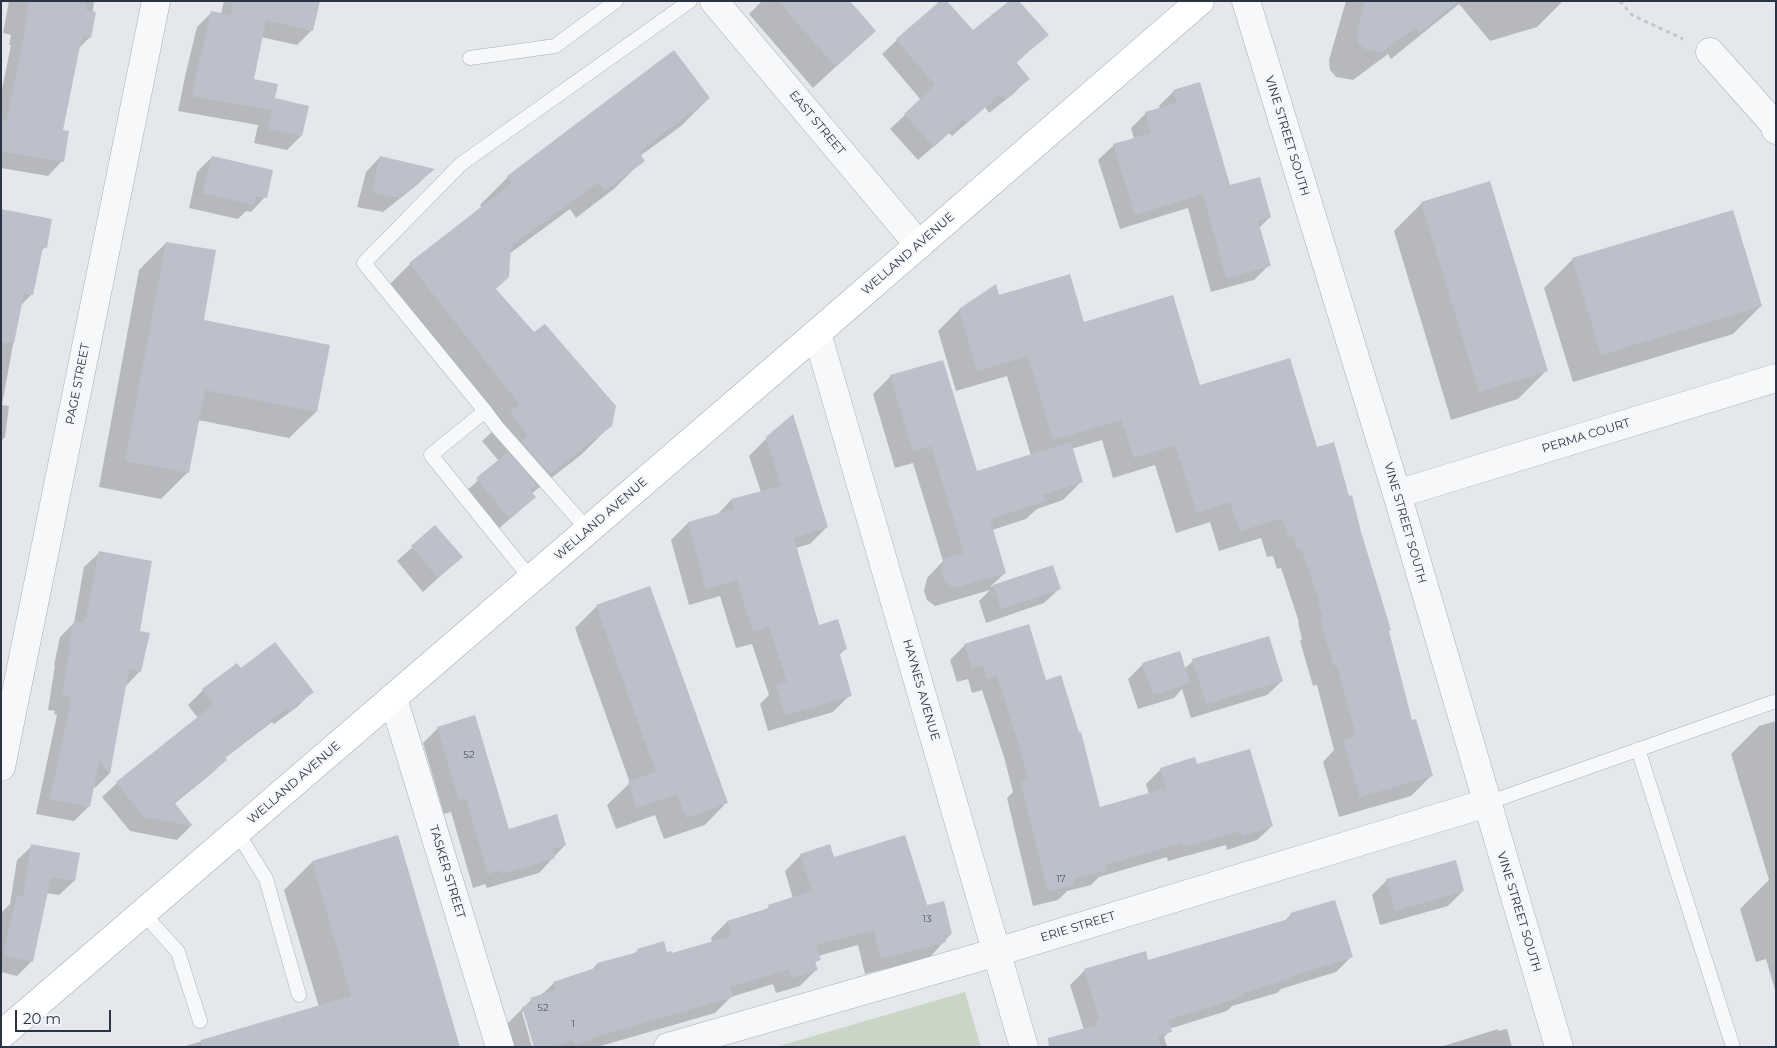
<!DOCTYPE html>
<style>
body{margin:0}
#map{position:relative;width:1777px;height:1048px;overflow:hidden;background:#e4e7ec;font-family:Montserrat,sans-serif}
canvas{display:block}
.frame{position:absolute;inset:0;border:2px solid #2b3445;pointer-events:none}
.scale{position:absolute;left:15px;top:1010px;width:96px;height:22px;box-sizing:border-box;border:2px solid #2b3445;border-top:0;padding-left:6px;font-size:15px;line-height:18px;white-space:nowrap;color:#2b3445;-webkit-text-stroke:4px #f4f6f9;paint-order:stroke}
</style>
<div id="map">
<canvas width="1777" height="1048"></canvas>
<div class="frame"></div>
<div class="scale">20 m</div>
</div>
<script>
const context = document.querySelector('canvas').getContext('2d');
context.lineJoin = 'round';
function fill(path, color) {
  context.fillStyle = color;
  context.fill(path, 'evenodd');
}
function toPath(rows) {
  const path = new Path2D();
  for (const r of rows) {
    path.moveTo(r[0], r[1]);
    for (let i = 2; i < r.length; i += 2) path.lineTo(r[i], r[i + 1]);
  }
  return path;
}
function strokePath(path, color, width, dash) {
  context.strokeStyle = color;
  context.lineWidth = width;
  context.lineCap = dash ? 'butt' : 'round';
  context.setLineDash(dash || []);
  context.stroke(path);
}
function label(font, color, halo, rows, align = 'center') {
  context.font = font + ' Montserrat,sans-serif';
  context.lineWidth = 4.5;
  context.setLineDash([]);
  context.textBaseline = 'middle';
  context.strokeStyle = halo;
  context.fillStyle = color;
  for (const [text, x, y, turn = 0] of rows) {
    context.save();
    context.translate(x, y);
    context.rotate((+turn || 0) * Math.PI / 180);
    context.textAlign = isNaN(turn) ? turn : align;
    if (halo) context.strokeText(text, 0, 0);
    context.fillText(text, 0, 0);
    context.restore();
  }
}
const green = toPath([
 [965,992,981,1047,776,1047]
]);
const shadow = toPath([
 [9,1,94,1,90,37,78,49,62,131,62,161,48,176,1,168,1,94,11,45,9,45,11,35,3,33],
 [224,1,305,1,312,30,297,45,261,37,252,80,273,99,301,136,287,150,254,143,258,125,178,111,186,72,197,27,212,12,221,14],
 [762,1,848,1,874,31,813,88,749,14],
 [1346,1,1563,1,1537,27,1490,41,1459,4,1391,59,1388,54,1353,80,1336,77,1330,70,1329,60],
 [972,32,1047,35,1016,63,1028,79,1013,94,989,113,985,107,952,136,949,133,918,160,890,129,921,100,882,54,897,40],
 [1174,91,1229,186,1270,217,1259,228,1269,265,1254,280,1211,292,1188,208,1120,229,1098,160,1113,146,1134,139,1131,128,1146,113,1160,109,1159,106],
 [709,98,681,126,640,156,643,160,615,188,576,218,570,209,509,254,495,289,610,426,582,454,531,494,534,497,495,532,463,494,499,461,482,441,492,432,382,292,410,264,482,208,480,205,508,177],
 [212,157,265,197,251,212,246,211,238,219,189,208,197,172],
 [380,157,432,170,418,184,383,212,357,207,366,172],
 [1422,203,1546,371,1518,399,1451,420,1394,231],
 [1,210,45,247,40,252,32,294,20,306,2,405,9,406,5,437,1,441],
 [1733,211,1761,306,1733,334,1573,382,1544,288,1572,260],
 [166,243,203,321,316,412,289,438,198,420,188,472,161,499,99,487,139,270],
 [999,296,1083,323,1316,449,1360,532,1390,630,1388,632,1411,721,1431,776,1411,796,1339,817,1323,762,1334,750,1317,685,1313,686,1300,641,1302,639,1298,623,1299,622,1281,568,1277,569,1273,556,1267,557,1261,538,1219,551,1210,522,1176,533,1155,465,1113,478,1102,440,1071,449,1081,482,1063,500,1037,509,1026,519,992,530,1005,573,990,587,1052,567,1059,589,1044,603,986,623,979,601,990,590,935,606,927,600,924,591,927,578,943,561,913,463,895,468,873,394,891,376,976,473,1031,456,1007,376,956,391,938,331,959,310],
 [767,438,827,527,810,544,796,548,818,627,846,649,839,655,850,695,833,712,768,731,760,704,769,695,752,644,736,648,720,596,689,605,671,540,688,523,717,515,731,500,761,492,749,456],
 [435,527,461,557,423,592,397,561],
 [99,553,139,632,140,671,125,687,109,774,95,788,93,785,89,806,74,821,36,814,57,715,54,714,55,711,48,710,55,665,54,665,60,637,74,623,84,567],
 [649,588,726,803,705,825,664,839,655,815,616,829,607,805,630,783,575,628,596,607],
 [965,645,1045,682,1099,809,1149,794,1146,784,1161,769,1196,765,1272,826,1257,840,1227,850,1226,845,1168,861,1167,857,1099,877,1091,885,1067,891,1058,900,1033,906,1007,798,1013,792,1004,757,982,690,972,693,968,679,957,682,950,660],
 [1193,661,1282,681,1267,695,1191,718,1182,689,1174,698,1138,709,1128,679,1143,664,1184,669],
 [236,664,241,670,312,692,297,707,274,724,272,722,225,758,226,760,211,774,174,804,191,826,177,840,130,831,102,797,117,783,198,718,188,705,203,690],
 [1776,721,1776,993,1766,959,1756,962,1740,909,1769,880,1731,754,1759,726],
 [438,728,508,830,565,845,539,873,487,888,485,884,473,888,451,812,444,814,423,743],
 [32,846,74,881,59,895,47,893,32,961,17,976,1,972,1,916,2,912,10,904,17,860],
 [801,855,833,859,927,907,951,934,929,958,865,974,858,945,818,956,819,959,814,964,816,970,800,986,776,993,773,984,731,997,715,1013,597,1047,535,1047,524,1010,522,1012,532,1047,513,1047,506,1025,531,1000,540,996,554,983,591,971,597,964,633,955,638,950,671,954,712,943,711,938,727,922,764,911,769,907,793,899,785,871],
 [312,862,458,1047,182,1047,319,1007,284,890],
 [1387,880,1463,891,1448,906,1380,925,1372,895],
 [1291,914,1351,957,1336,972,1281,989,1277,993,1232,1006,1227,1011,1169,1029,1170,1031,1164,1037,1167,1047,1075,1047,1085,1033,1070,985,1085,970,1147,962,1284,922],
 [1498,1029,1498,1031,1507,1029,1512,1047,1440,1047]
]);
const building = toPath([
 [29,1,72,1,87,4,86,10,96,12,91,38,84,36,83,41,81,41,63,130,69,131,64,162,1,151,1,119,7,120,25,31,24,30],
 [232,1,320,1,313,31,266,20,254,79,278,84,275,98,309,106,302,136,268,129,272,110,192,96,200,56,201,56,211,11,231,15],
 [778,1,850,1,876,31,836,67],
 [940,1,947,1,973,30,1009,1,1019,1,1049,35,1016,62,1030,79,1005,99,1001,94,967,123,964,119,934,147,904,114,935,85,896,39],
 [1365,1,1458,1,1420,32,1416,27,1382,52,1364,49,1358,42,1357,32],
 [674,50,710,98,639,152,645,161,605,191,598,182,511,246,509,277,496,289,534,332,545,324,616,406,612,426,550,474,521,441,528,435,510,412,519,404,409,263,512,183,507,176],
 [1200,82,1230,185,1260,177,1271,217,1258,221,1271,266,1226,278,1203,194,1135,215,1113,144,1151,133,1145,112,1177,103,1173,90],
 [212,156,273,170,267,198,256,196,254,205,203,193],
 [380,156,435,169,399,198,372,192],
 [1490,181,1548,371,1479,392,1421,202],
 [1,209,52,219,47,248,43,247,33,295,24,293,14,343,1,342],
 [1733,210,1762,306,1601,355,1572,258],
 [166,242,216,250,204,320,330,345,317,412,205,390,189,473,125,461],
 [1070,274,1084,322,1173,295,1200,385,1290,358,1317,447,1334,442,1349,496,1352,495,1361,532,1391,630,1389,631,1412,720,1416,719,1433,776,1360,797,1343,740,1356,736,1337,665,1334,666,1320,619,1323,618,1318,601,1319,601,1301,548,1297,549,1294,536,1288,537,1282,518,1240,531,1230,502,1197,513,1175,445,1134,458,1122,420,1053,440,1028,356,977,371,959,309,996,284,999,295],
 [943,360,977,471,1071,442,1083,482,1043,495,1046,501,990,519,1006,573,954,588,945,582,941,572,945,558,964,553,931,446,913,451,890,375],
 [793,414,828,527,794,538,819,625,838,619,847,649,839,651,852,696,785,715,776,686,787,682,769,627,753,632,737,580,706,589,688,522,734,509,731,499,781,486,766,437],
 [508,452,537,485,530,490,536,497,510,519,476,478],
 [435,525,463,557,438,578,411,546],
 [99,551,152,561,140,631,150,633,141,672,129,669,110,774,99,760,90,807,50,799,71,700,69,700,69,696,62,695,70,651,68,650,74,621,83,623,84,618,86,619],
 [1053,565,1061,589,1001,609,993,585],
 [650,586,728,803,686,818,677,794,637,808,628,782,656,772,596,605],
 [1029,624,1046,680,1061,675,1079,732,1081,732,1100,807,1166,788,1160,768,1195,757,1197,764,1250,749,1273,826,1242,836,1241,831,1183,847,1182,843,1106,865,1107,870,1073,879,1074,885,1048,892,1021,782,1028,780,1018,742,997,676,987,679,983,665,972,668,964,644],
 [1269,636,1283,681,1206,704,1192,659],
 [275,642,314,692,289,711,287,708,225,757,227,760,174,802,193,826,144,817,116,782,214,704,202,689,237,663,241,668],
 [1180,651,1190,683,1153,695,1142,663],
 [475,715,509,829,557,814,566,845,552,849,555,858,502,874,500,870,488,874,466,798,459,800,437,727],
 [398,835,460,1047,202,1047,201,1040,351,996,312,861],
 [905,835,927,905,944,901,952,934,944,935,946,942,881,959,874,930,816,945,821,960,815,962,818,970,792,978,789,969,730,987,733,997,598,1036,574,1045,572,1040,552,1047,534,1047,522,1007,532,1004,530,998,556,990,553,982,598,967,597,963,638,952,637,949,664,941,667,952,672,951,672,953,731,936,727,921,769,908,768,905,812,891,800,854,830,844,834,857],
 [31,844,80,853,75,881,51,877,33,962,3,955,17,896,23,897],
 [1456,860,1464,891,1395,911,1386,879],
 [1335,900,1353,957,1292,976,1293,978,1243,993,1244,996,1168,1020,1172,1032,1158,1036,1161,1047,1049,1047,1048,1038,1097,1025,1096,1021,1099,1019,1084,969,1146,951,1148,960,1292,918,1290,913]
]);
const path = toPath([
 [1620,1,1632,15,1683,39]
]);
const service = toPath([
 [470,58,555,46,616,1],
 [485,411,431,455,531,579],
 [588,530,497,427,485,411,364,263,461,164,690,1],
 [1638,749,1733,1047],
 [1487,803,1776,701],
 [237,832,266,879,299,995],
 [143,913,178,952,200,1021]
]);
const minor = toPath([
 [714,1,919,245],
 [1710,52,1774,124,1776,130],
 [817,333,1024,1047],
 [1397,494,1776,378],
 [393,698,500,1047],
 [1,767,156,1],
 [668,1047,997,952,1487,803]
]);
const tertiary = toPath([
 [1246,1,1397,494,1559,1047]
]);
const secondary = toPath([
 [1,1035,817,333,1200,1]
]);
const numberNames = [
 ["52",469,755],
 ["17",1061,879],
 ["13",927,919],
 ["52",543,1008],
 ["1",573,1024]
];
const streetNames = [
 ["EAST STREET",817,123,50],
 ["VINE STREET SOUTH",1287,136,73],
 ["WELLAND AVENUE",908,254,-41],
 ["PAGE STREET",78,384,-79],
 ["PERMA COURT",1586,436,-17],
 ["WELLAND AVENUE",601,519,-41],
 ["VINE STREET SOUTH",1405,523,74],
 ["HAYNES AVENUE",921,690,74],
 ["WELLAND AVENUE",294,783,-41],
 ["TASKER STREET",447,872,73],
 ["VINE STREET SOUTH",1519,912,73],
 ["ERIE STREET",1078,927,-17]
];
fill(green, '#c9d6c5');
fill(shadow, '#0003');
fill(building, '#bbc0ca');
strokePath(service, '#a9aeb7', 15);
strokePath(minor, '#a9aeb7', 29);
strokePath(tertiary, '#a9aeb7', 29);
strokePath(secondary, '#a9aeb7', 29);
strokePath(path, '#c2c5cb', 3, [4, 4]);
strokePath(service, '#f7f8fa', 14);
strokePath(minor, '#f7f8fa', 28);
strokePath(tertiary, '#f7f8fa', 28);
strokePath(secondary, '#fff', 28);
label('10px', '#4f5766', null, numberNames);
label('12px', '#2b3445', '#f4f6f9', streetNames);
</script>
